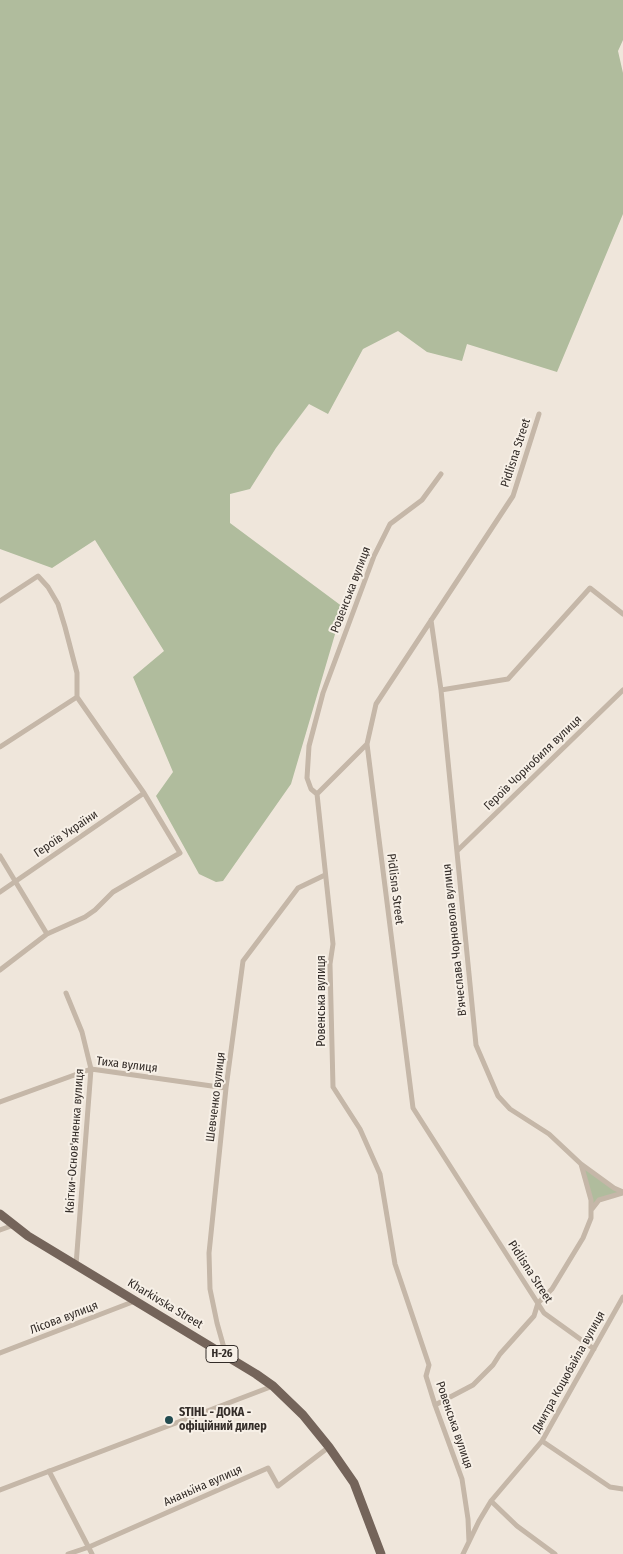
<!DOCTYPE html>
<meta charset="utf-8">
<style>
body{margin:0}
canvas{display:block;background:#efe6db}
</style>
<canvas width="623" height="1554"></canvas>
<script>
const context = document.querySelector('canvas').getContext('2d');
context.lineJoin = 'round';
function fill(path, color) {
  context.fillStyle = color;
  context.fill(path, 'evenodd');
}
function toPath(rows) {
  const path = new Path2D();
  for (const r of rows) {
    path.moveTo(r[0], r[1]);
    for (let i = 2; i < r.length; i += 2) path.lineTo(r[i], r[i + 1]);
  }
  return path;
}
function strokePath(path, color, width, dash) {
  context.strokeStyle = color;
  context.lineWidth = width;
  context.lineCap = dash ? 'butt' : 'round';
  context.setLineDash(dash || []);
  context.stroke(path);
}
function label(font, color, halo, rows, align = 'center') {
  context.font = font + ' "Fira Sans Condensed",sans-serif';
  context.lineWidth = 4;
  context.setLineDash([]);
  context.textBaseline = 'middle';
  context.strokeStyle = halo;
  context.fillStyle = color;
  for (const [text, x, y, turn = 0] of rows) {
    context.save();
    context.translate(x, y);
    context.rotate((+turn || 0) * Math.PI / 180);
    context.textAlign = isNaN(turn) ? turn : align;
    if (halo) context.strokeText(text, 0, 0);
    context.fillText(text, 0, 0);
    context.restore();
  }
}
const green = toPath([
 [0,0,623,0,623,40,618,51,623,73,623,214,557,372,467,344,462,361,427,352,398,331,363,349,328,414,309,404,276,448,250,489,230,494,230,523,343,607,291,784,223,881,216,882,199,874,156,796,173,772,133,677,164,651,95,540,52,568,0,549],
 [581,1164,623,1192,597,1201,591,1209]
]);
const street = toPath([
 [539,414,513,496,376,704,367,744,413,1108,544,1313,594,1349],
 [441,474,422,500,390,524,374,556,323,693,309,746,307,778,311,789,317,794,333,944,330,964,333,1087,360,1129,380,1174,395,1264,429,1365,426,1376,435,1405,462,1479,468,1519,469,1542],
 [0,601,38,576,48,587,58,604,65,627,77,673,77,697,144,793,180,853,113,892,95,910,85,917,47,934,0,970],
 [431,620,441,690,476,1045,498,1096,510,1109,549,1134,581,1164,614,1188,623,1192],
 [441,690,508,679,590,588,623,614],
 [0,747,77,697],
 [317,794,367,744],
 [457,851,623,690],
 [0,856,47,934],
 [0,892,144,793],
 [66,993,82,1032,91,1069,76,1265],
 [0,1102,91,1069,226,1088],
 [592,1209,599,1200,623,1193],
 [0,1230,14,1225],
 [0,1353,135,1301],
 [226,1355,217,1323,210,1289,209,1253,226,1088,243,961,298,888,325,875],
 [435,1405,473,1385,493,1365,500,1354,534,1316,538,1303,552,1289,583,1238,591,1218,591,1200,581,1164],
 [542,1441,610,1487,623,1489],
 [49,1471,92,1554],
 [0,1490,273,1386],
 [491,1501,517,1526,555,1554],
 [68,1554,89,1547,268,1468,278,1486,329,1447],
 [463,1554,479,1521,491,1501,542,1441,623,1297]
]);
const primary = toPath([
 [0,1214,28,1236,256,1374,273,1386,303,1415,329,1447,354,1483,381,1554]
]);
const markers = [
 [169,1420,5,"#224b50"]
];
const shields = [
 [222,1354,32]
];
const shieldNames = [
 ["Н-26",222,1354]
];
const streetNames = [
 ["Pidlisna Street",516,453,-72],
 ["Ровенська вулиця",351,590,-69],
 ["Героїв Чорнобиля вулиця",533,763,-44],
 ["Героїв України",66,834,-34],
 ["Pidlisna Street",395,889,83],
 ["В'ячеслава Чорновола вулиця",455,940,-96],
 ["Ровенська вулиця",322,1001,-90],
 ["Тиха вулиця",127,1065,7],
 ["Шевченко вулиця",216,1097,-83],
 ["Квітки-Основ'яненка вулиця",75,1141,-86],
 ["Pidlisna Street",530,1272,57],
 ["Kharkivska Street",165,1304,31],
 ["Лісова вулиця",64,1318,-21],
 ["Дмитра Коцюбайла вулиця",569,1372,-61],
 ["Ровенська вулиця",454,1425,71],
 ["Ананьїна вулиця",203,1486,-24]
];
const poiNames = [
 ["STIHL - ДОКА -",179,1413],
 ["офіційний дилер",179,1427]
];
fill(green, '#b0bc9d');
strokePath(street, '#c5b7a8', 5);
strokePath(primary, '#74645a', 9);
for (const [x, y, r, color] of markers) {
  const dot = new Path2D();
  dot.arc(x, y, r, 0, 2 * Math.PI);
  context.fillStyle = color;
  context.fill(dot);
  strokePath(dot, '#f7f0e7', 2);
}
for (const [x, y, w] of shields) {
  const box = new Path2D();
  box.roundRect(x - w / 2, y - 8.5, w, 17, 4);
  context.fillStyle = '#f7f0e7';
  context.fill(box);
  strokePath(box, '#332c28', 1);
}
label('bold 11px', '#332c28', null, shieldNames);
label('12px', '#332c28', '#f7f0e7', streetNames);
label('bold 12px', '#332c28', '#f7f0e7', poiNames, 'left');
</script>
